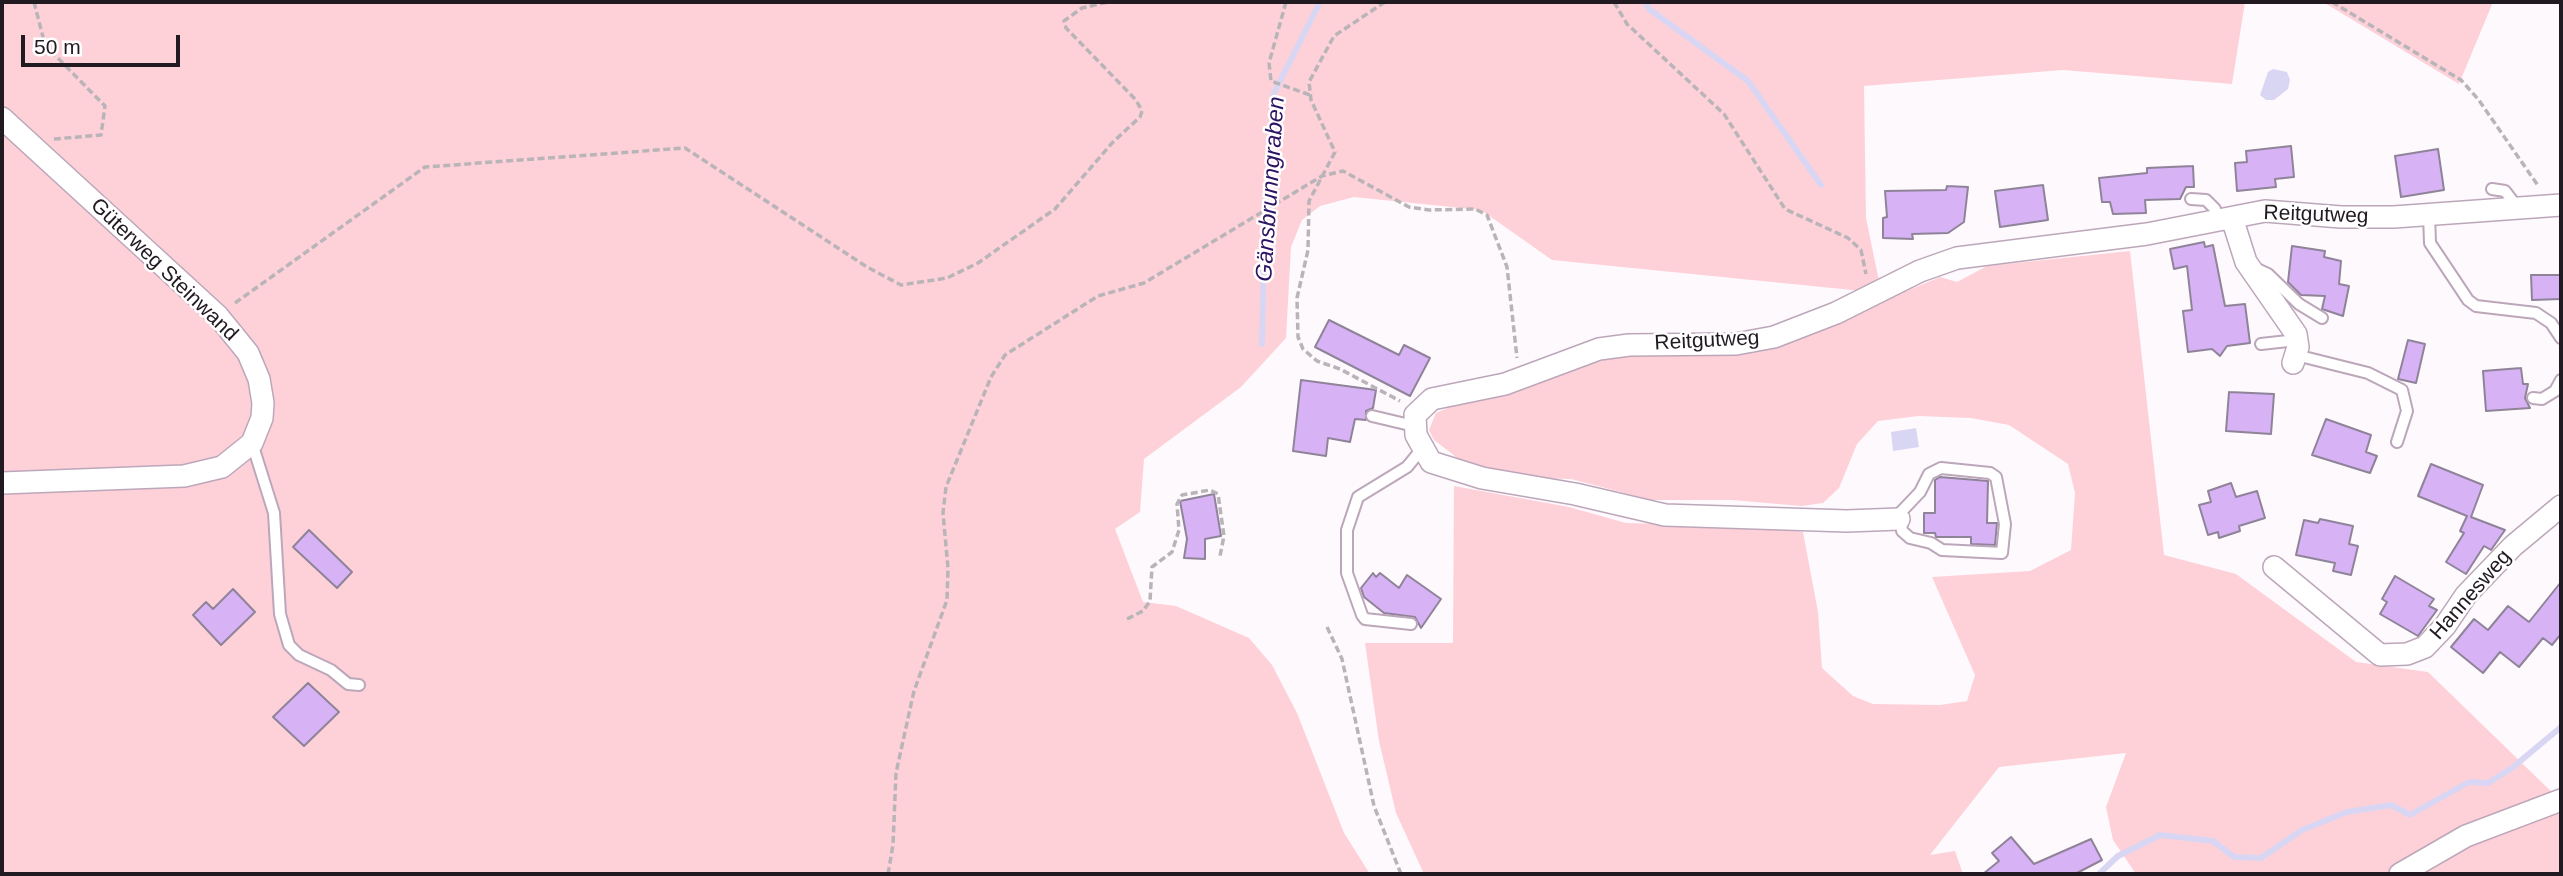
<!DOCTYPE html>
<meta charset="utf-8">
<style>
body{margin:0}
#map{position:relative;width:2563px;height:876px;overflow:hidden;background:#fef9fd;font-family:Arial,sans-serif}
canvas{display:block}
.frame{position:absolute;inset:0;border:4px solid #211a21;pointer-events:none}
.scale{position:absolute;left:21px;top:35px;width:159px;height:32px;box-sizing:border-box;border:4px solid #211a21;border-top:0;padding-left:9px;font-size:21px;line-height:24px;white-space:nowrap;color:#211a21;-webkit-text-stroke:5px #fff;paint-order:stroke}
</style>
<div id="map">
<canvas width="2563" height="876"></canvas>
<div class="frame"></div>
<div class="scale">50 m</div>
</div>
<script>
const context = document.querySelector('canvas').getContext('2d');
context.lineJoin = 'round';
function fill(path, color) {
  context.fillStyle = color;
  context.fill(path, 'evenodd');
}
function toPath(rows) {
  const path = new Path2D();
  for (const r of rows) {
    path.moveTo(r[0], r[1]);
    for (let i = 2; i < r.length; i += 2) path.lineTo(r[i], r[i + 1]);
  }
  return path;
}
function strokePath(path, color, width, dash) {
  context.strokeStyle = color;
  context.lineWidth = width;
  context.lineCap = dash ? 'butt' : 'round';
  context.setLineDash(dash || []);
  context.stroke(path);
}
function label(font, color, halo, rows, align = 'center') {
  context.font = font + ' Arial,sans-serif';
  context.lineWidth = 5;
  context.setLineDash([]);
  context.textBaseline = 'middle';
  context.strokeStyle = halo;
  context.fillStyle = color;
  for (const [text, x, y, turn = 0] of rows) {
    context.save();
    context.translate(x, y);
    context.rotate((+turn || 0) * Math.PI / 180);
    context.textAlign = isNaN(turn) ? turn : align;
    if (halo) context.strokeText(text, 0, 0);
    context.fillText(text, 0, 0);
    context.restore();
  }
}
const green = toPath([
 [2,2,2245,2,2232,84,2063,70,1864,86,1866,218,1879,281,1862,291,1552,260,1481,210,1354,197,1320,206,1302,220,1291,247,1286,338,1241,387,1144,459,1140,512,1115,529,1143,602,1176,606,1249,638,1272,665,1297,713,1344,833,1370,874,2,874],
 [2323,2,2493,2,2459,84],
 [2130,251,2164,555,2236,574,2356,662,2428,672,2561,801,2561,874,2136,874,2113,840,2106,807,2126,753,1999,767,1930,855,1955,851,1963,874,1424,874,1396,813,1379,741,1365,643,1453,643,1454,486,1569,507,1626,523,1708,525,1730,529,1779,528,1803,532,1818,612,1822,668,1853,696,1873,704,1940,705,1967,701,1975,675,1932,577,2030,571,2071,550,2075,493,2068,464,2009,425,1971,418,1918,416,1878,421,1857,444,1839,488,1823,503,1802,506,1732,500,1651,500,1571,479,1526,478,1465,464,1434,440,1429,430,1436,413,1457,404,1515,393,1595,362,1617,357,1740,353,1772,348,1940,277,1957,282,1987,266]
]);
const water = toPath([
 [2273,69,2287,72,2290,80,2288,89,2274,100,2266,100,2260,95,2268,72],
 [1916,428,1919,447,1893,451,1891,432]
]);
const stream = toPath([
 [1645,2,1649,9,1748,81,1821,185],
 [1262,344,1264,236,1273,95,1320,2],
 [2099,874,2118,856,2160,835,2213,841,2234,857,2261,858,2302,830,2347,812,2391,805,2410,815,2469,782,2488,783,2512,768,2561,727]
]);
const building = toPath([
 [2291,146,2294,177,2275,179,2276,187,2237,191,2235,163,2247,162,2246,151,2291,146],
 [2438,149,2444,190,2401,197,2395,156,2438,149],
 [2193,166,2194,187,2186,187,2180,199,2145,200,2146,213,2113,214,2110,202,2102,202,2099,178,2147,173,2147,168,2193,166],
 [2043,185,2048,220,2000,227,1995,191,2043,185],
 [1947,186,1968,187,1964,222,1948,233,1912,234,1913,239,1883,238,1883,218,1887,217,1885,191,1946,190,1947,186],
 [2204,242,2205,247,2213,245,2225,306,2245,304,2250,343,2227,346,2220,356,2212,349,2188,352,2183,311,2192,310,2187,266,2174,269,2170,249,2204,242],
 [2292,246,2325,251,2324,257,2341,261,2339,284,2349,286,2343,316,2322,309,2325,296,2301,295,2288,282,2292,246],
 [2531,275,2561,275,2561,299,2532,300,2531,275],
 [1329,320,1399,355,1404,345,1430,358,1410,396,1315,347,1329,320],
 [2408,340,2425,344,2416,383,2398,379,2408,340],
 [2521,368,2523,384,2528,384,2525,398,2530,408,2486,411,2483,371,2521,368],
 [1301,380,1376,390,1373,408,1366,411,1366,420,1355,419,1350,442,1328,438,1326,456,1293,451,1301,380],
 [2229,392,2274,394,2271,434,2226,431,2229,392],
 [2326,419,2371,435,2366,452,2377,456,2370,473,2312,455,2326,419],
 [2431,464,2483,485,2471,517,2505,530,2491,550,2484,546,2466,574,2446,562,2464,533,2460,531,2467,516,2418,496,2431,464],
 [1940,477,1988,481,1987,523,1997,523,1995,545,1971,544,1971,537,1936,537,1935,533,1924,533,1924,513,1935,513,1935,480,1940,477],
 [2231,483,2236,497,2257,491,2265,518,2239,526,2240,531,2219,538,2218,532,2208,535,2199,505,2211,502,2208,491,2231,483],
 [1214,494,1221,536,1205,539,1205,559,1184,558,1187,539,1180,501,1214,494],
 [2320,519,2353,526,2349,544,2358,546,2351,575,2333,571,2335,563,2296,555,2304,520,2318,523,2320,519],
 [309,530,352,572,337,588,293,547,309,530],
 [1373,573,1376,577,1380,573,1399,588,1407,575,1441,599,1421,628,1415,617,1384,613,1364,597,1361,588,1373,573],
 [2395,576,2434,599,2429,606,2437,610,2418,636,2380,614,2387,602,2382,599,2395,576],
 [2561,582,2561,634,2552,645,2543,638,2519,667,2500,652,2483,673,2451,647,2474,619,2488,630,2508,606,2529,622,2561,582],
 [233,589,255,612,221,645,193,615,206,602,213,609,233,589],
 [308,683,339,712,304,746,273,717,308,683],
 [2011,837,2034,864,2091,839,2102,860,2075,874,1983,874,1999,861,1992,853,2011,837]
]);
const path = toPath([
 [34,2,45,45,105,106,101,135,54,139],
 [1286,2,1269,63,1271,81,1310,95],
 [1385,2,1334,36,1309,82,1311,100,1335,152,1309,201,1308,250,1297,298,1298,337,1303,349,1317,361,1340,369,1400,401],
 [1614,2,1627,24,1724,114,1785,209,1848,238,1861,250,1866,274],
 [2332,2,2461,80,2478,99,2539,187],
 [235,303,425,167,685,148,867,267,901,285,947,278,978,263,1055,209,1113,142,1140,117,1142,111,1136,100,1066,28,1064,21,1082,8,1108,2],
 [1127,619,1143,611,1150,601,1152,567,1172,552,1179,530,1177,504,1182,495,1210,490,1218,494,1224,536,1220,556],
 [1327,627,1342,659,1374,806,1401,874],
 [888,874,893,845,896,773,914,691,947,600,948,568,943,513,946,487,991,377,1005,355,1098,296,1144,283,1322,176,1343,171,1409,207,1429,210,1475,209,1487,215,1507,267,1517,358]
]);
const lane = toPath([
 [2492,189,2505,191,2518,208],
 [2191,199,2206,200,2215,209,2218,220],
 [2429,214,2430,243,2468,300,2476,306,2536,313,2551,323,2561,338],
 [2255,268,2268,274,2299,304,2322,318],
 [2261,344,2297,340],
 [2296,355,2368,373,2402,390,2407,411,2397,442],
 [2533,398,2542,399,2555,391,2561,380],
 [1372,416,1414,426],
 [252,443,274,513,280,614,289,645,299,655,331,670,348,684,359,685],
 [1941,468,1990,473,1996,477,2005,524,2002,553,1942,550,1931,543,1910,538,1902,531,1900,513,1920,492,1929,474,1941,468],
 [1411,624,1365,619,1362,615,1347,573,1347,530,1358,497,1407,467,1421,450]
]);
const street = toPath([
 [2,118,218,316,248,353,259,379,263,403,262,418,252,443,222,467,184,476,2,483],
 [2232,218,2246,262,2296,334,2298,347,2293,363],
 [1899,519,1847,521,1665,515,1575,494,1482,478,1431,462,1416,435,1415,415,1432,399,1505,384,1599,349,1629,345,1736,344,1774,337,1836,313,1920,271,1957,258,2147,234,2265,211,2341,217,2394,217,2561,205],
 [2274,567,2380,655,2407,654,2425,647,2445,626,2466,595,2513,546,2561,506],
 [2400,874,2466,836,2561,800]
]);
const streetNames = [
 ["Reitgutweg",2316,215,2],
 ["Güterweg Steinwand",164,270,44],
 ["Reitgutweg",1707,341,-3],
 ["Hannesweg",2471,595,-49]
];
const waterNames = [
 ["Gänsbrunngraben",1271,189,-86]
];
fill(green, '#fed1d9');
fill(water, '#d9d6f3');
strokePath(stream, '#d9d6f3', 6);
fill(building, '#d7b2f4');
strokePath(building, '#8f8399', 2);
strokePath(lane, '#bca7ba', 14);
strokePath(street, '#bca7ba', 24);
strokePath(path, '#b9b4b8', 3.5, [7, 3.5]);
strokePath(lane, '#fff', 10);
strokePath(street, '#fff', 21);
label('21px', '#211a21', '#fff', streetNames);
label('italic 23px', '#2d1363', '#fff', waterNames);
</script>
